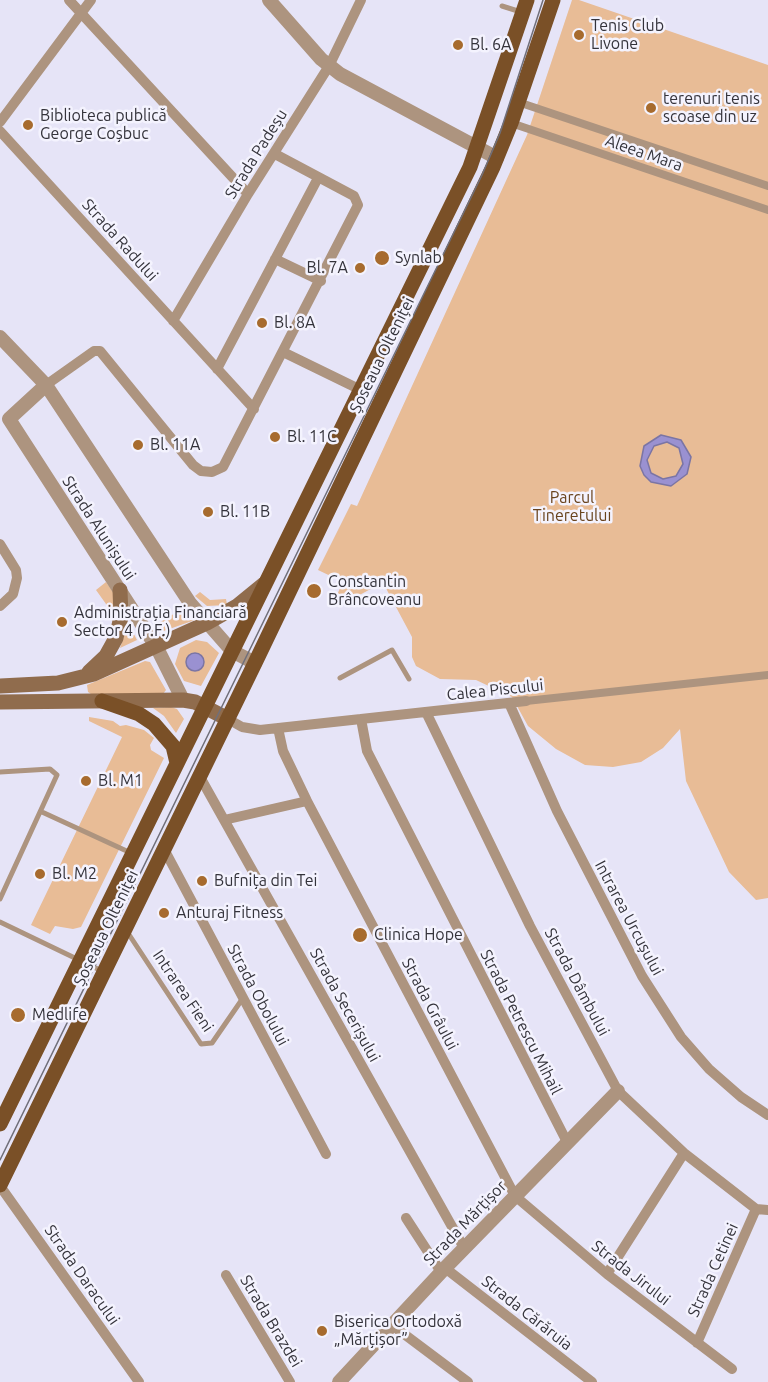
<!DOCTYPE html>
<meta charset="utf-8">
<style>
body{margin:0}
canvas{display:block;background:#e6e4f7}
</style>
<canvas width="768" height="1382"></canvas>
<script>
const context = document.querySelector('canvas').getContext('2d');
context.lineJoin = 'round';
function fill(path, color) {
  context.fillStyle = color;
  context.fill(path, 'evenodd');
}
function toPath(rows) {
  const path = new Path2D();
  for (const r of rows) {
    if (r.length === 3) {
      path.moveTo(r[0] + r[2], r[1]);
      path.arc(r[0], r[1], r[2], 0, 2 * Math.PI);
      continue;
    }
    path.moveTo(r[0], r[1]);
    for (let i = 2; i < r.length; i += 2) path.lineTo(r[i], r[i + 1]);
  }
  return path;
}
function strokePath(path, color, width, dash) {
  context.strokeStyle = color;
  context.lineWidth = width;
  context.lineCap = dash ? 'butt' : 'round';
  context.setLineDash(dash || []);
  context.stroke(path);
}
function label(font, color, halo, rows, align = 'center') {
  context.font = font + ' Ubuntu,sans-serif';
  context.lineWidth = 5;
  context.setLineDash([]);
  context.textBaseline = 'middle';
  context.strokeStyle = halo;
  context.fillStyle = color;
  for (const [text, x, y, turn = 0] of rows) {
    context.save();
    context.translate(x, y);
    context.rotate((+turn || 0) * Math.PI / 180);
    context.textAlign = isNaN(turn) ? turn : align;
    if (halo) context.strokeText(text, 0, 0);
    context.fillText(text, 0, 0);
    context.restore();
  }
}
const green = toPath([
 [572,0,579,0,768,65,768,898,756,900,729,872,686,781,680,729,663,748,641,762,613,767,585,765,556,749,528,726,512,697,476,680,440,679,416,666,412,657,412,637,381,579,378,585,343,604,335,599,343,582,318,570,351,504,357,506,527,135],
 [106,582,115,595,113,623,111,611,96,590],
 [200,592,210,600,226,599,227,605,207,606,195,596],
 [185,607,195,620,158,633,154,626],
 [128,623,137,640,120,648,125,633],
 [196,640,207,642,219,653,201,686,184,681,175,664,180,648],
 [145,661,150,662,166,690,163,694,91,694,88,692,87,685],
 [171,707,177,709,184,719,176,733,164,716,153,708],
 [89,717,113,721,120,726,126,725,144,730,154,738,150,745,151,750,164,758,81,927,73,929,55,926,50,934,31,925,122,737,89,721]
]);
const water = toPath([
 [661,435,681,440,691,457,687,474,671,486,651,482,644,475,640,466,644,446,661,435],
 [667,442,679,448,683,464,676,476,663,479,651,473,647,460,654,446,667,442],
 [195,662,9]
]);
const service = toPath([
 [502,6,521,12],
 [340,678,392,650,409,679],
 [0,772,50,769,57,775,0,899],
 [42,812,131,853],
 [0,922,104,972],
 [126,930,201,1044,212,1043,243,998]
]);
const pedestrian = toPath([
 [518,102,768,186],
 [511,123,768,210],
 [526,701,768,675]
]);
const minor = toPath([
 [69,0,248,194],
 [0,122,91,0],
 [0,131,254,409],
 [275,259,321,281],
 [173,321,248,194,329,66,361,0],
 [283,352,361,390],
 [217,369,318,178],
 [46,385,94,351,100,351,193,465,201,471,212,472,223,467,358,205,354,196,275,154],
 [0,544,16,570,17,578,13,594,0,606],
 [509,703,557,811,642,976,681,1037,709,1069,741,1097,768,1115],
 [426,712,530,926,618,1091,684,1153,756,1209,768,1210],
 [228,719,242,727,260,730,526,701],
 [361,719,367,751,567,1142],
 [278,728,283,751,307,801,515,1196,607,1274,732,1369],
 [200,777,464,1248],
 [224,820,307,801],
 [164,849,326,1154],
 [0,1186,139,1382],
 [406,1218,441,1272],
 [445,1268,592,1382],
 [607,1274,684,1153],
 [226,1275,290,1382],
 [392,1325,468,1382],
 [697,1343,756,1209]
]);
const tertiary = toPath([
 [269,0,321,59,340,74,497,158],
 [0,337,46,385,190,603,232,651,255,663],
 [46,385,9,419,157,648,183,700],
 [339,1382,445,1268,618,1091]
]);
const secondary = toPath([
 [89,672,106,656,116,638,121,617,120,590],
 [0,686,58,683,94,674,207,623,237,606,264,584],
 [0,702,183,700,195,702,228,719]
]);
const primary = toPath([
 [102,701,139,714,154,724,173,746,177,763],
 [0,1124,470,167,527,0],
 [0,1185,255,663,493,167,511,123,553,0]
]);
const tram = toPath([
 [0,1160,482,175,500,133,543,0]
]);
const markers = [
 [579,35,6,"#a76b2e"],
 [458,45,6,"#a76b2e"],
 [651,108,6,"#a76b2e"],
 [28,125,6,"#a76b2e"],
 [382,258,8,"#a76b2e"],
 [360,268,6,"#a76b2e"],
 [262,323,6,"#a76b2e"],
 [275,437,6,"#a76b2e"],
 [138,445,6,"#a76b2e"],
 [208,512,6,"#a76b2e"],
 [314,591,8,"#a76b2e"],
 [62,622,6,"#a76b2e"],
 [86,781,6,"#a76b2e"],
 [40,874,6,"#a76b2e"],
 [202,881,6,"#a76b2e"],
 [164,913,6,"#a76b2e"],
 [360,935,8,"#a76b2e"],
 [18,1015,8,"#a76b2e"],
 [322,1331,6,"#a76b2e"]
];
const poiNames = [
 ["Tenis Club",591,26],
 ["Livone",591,44],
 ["Bl. 6A",470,45],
 ["terenuri tenis",663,99],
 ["scoase din uz",663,117],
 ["Biblioteca publică",40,116],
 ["George Coșbuc",40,134],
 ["Synlab",395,258],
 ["Bl. 7A",348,268,"right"],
 ["Bl. 8A",274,323],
 ["Bl. 11C",287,437],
 ["Bl. 11A",150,445],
 ["Bl. 11B",220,512],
 ["Constantin",328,582],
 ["Brâncoveanu",328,600],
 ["Administrația Financiară",74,613],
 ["Sector 4 (P.F.)",74,631],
 ["Bl. M1",98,781],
 ["Bl. M2",52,874],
 ["Bufnița din Tei",214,881],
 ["Anturaj Fitness",176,913],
 ["Clinica Hope",374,935],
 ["Medlife",32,1015],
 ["Biserica Ortodoxă",334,1322],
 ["„Mărțișor”",334,1340]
];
const streetNames = [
 ["Aleea Mara",644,153,19],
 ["Strada Padeșu",256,154,-58],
 ["Strada Radului",120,240,48],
 ["Șoseaua Olteniței",382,355,-64],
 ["Strada Alunișului",99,528,57],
 ["Calea Piscului",495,690,-6],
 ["Intrarea Urcușului",629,918,62],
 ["Șoseaua Olteniței",106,928,-64],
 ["Strada Dâmbului",577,982,62],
 ["Intrarea Fieni",183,991,56],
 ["Strada Obolului",258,995,62],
 ["Strada Grâului",430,1004,62],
 ["Strada Secerișului",345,1005,61],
 ["Strada Petrescu Mihail",521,1022,63],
 ["Strada Mărțișor",465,1223,-46],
 ["Strada Cetinei",713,1270,-66],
 ["Strada Jirului",631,1273,38],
 ["Strada Daracului",82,1275,55],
 ["Strada Cărăruia",527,1313,38],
 ["Strada Brazdei",271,1321,59]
];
const parkNames = [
 ["Parcul",572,498],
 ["Tineretului",572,516]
];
fill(green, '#e8bc96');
fill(water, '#9a91d1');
strokePath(water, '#7b75a4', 1.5);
strokePath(service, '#ad947f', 5);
strokePath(pedestrian, '#ad947f', 8);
strokePath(minor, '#ad947f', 10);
strokePath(tertiary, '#ad947f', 14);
strokePath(secondary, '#906c4d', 15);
strokePath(primary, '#7a5027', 15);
strokePath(tram, '#706f7a', 1.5);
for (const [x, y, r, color] of markers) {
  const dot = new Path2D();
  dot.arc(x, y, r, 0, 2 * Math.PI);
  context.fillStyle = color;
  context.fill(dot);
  strokePath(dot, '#f4f3fe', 2);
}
label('16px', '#34333b', '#f4f3fe', poiNames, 'left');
label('16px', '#34333b', '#f4f3fe', streetNames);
label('16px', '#69431d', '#f4f3fe', parkNames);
</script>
